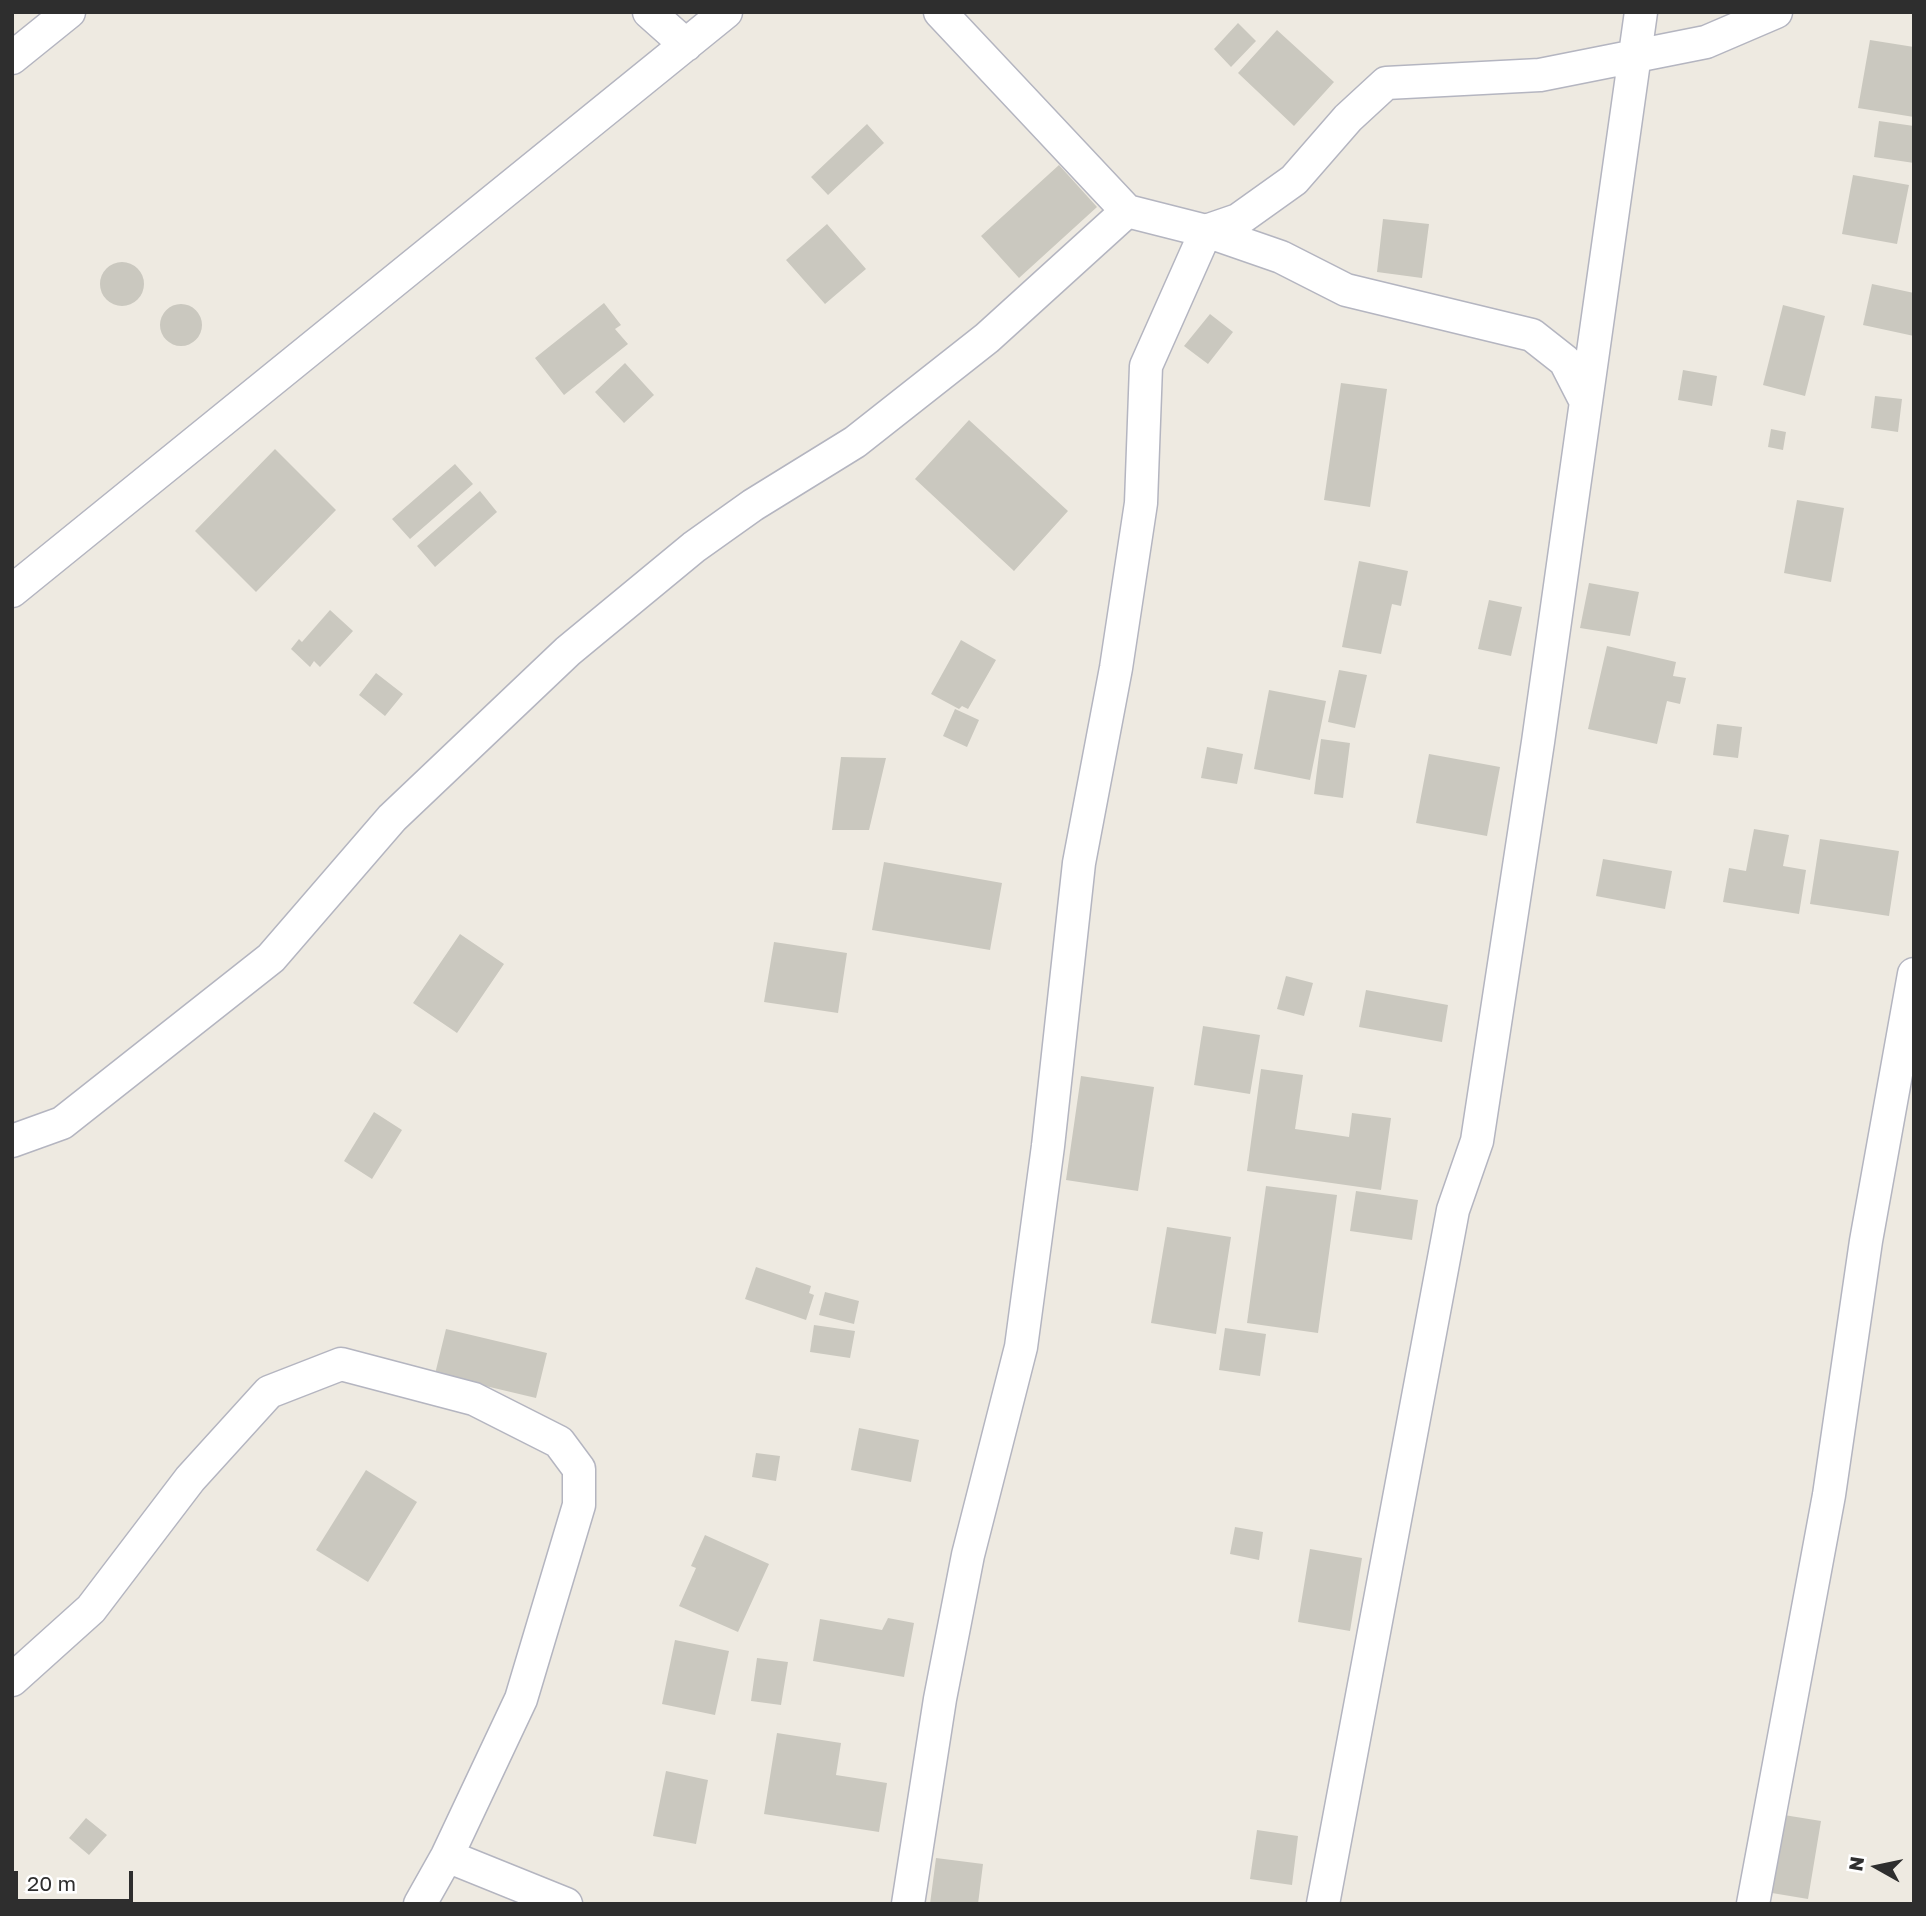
<!DOCTYPE html>
<style>
body{margin:0}
#map{position:relative;width:1926px;height:1916px;overflow:hidden;background:#eeeae1;font-family:"Golos Text",sans-serif}
canvas{display:block}
.frame{position:absolute;inset:0;border:14px solid #2e2e2e;pointer-events:none}
.north{position:absolute;left:1842px;top:1832px;width:70px;height:70px;-webkit-text-stroke:5px #fff;paint-order:stroke;rotate:279deg;font-size:19px;font-weight:700;line-height:28px;text-align:center;color:#2e2e2e}
.north::after{content:'';display:block;margin:auto;width:24px;height:32px;background:#2e2e2e;clip-path:polygon(50% 0,100% 100%,50% 72%,0 100%)}
.scale{position:absolute;left:14px;top:1871px;width:119px;height:32px;box-sizing:border-box;border:4px solid #2e2e2e;border-top:0;padding-left:9px;font-size:21px;line-height:24px;white-space:nowrap;color:#2e2e2e;-webkit-text-stroke:5px #fff;paint-order:stroke}
</style>
<div id="map">
<canvas width="1926" height="1916"></canvas>
<div class="frame"></div>
<div class="north">N</div>
<div class="scale">20 m</div>
</div>
<script>
const context = document.querySelector('canvas').getContext('2d');
context.lineJoin = 'round';
function fill(path, color) {
  context.fillStyle = color;
  context.fill(path, 'evenodd');
}
function toPath(rows) {
  const path = new Path2D();
  for (const r of rows) {
    if (r.length === 3) {
      path.moveTo(r[0] + r[2], r[1]);
      path.arc(r[0], r[1], r[2], 0, 2 * Math.PI);
      continue;
    }
    path.moveTo(r[0], r[1]);
    for (let i = 2; i < r.length; i += 2) path.lineTo(r[i], r[i + 1]);
  }
  return path;
}
function strokePath(path, color, width, dash) {
  context.strokeStyle = color;
  context.lineWidth = width;
  context.lineCap = dash ? 'butt' : 'round';
  context.setLineDash(dash || []);
  context.stroke(path);
}
const building = toPath([
 [1238,23,1256,41,1231,67,1214,49],
 [1277,30,1334,82,1294,126,1238,73],
 [1870,40,1914,47,1914,117,1858,108],
 [1879,121,1914,126,1914,163,1874,157],
 [867,124,884,143,828,195,811,177],
 [1059,165,1097,207,1019,278,981,236],
 [1853,175,1909,185,1897,244,1842,234],
 [1383,219,1429,224,1422,278,1377,272],
 [827,224,866,269,825,304,786,260],
 [122,284,22],
 [1872,284,1914,293,1914,336,1863,325],
 [604,303,621,325,615,329,628,344,564,395,535,358],
 [181,325,21],
 [1783,305,1825,316,1805,396,1763,385],
 [1210,314,1233,332,1208,364,1184,346],
 [625,363,654,395,624,423,595,392],
 [1683,370,1717,376,1712,406,1678,400],
 [1341,383,1387,389,1370,507,1324,500],
 [1875,396,1902,399,1898,432,1871,428],
 [969,420,1068,511,1014,571,915,479],
 [1771,429,1786,432,1783,450,1768,447],
 [275,449,336,510,256,592,195,531],
 [455,464,473,484,410,539,392,519],
 [480,491,497,512,435,567,417,546],
 [1797,500,1844,508,1831,582,1784,573],
 [1359,561,1408,571,1401,606,1392,604,1381,654,1342,647],
 [1589,583,1639,592,1630,636,1580,628],
 [1489,600,1522,607,1511,656,1478,649],
 [330,610,353,631,320,667,314,661,310,667,291,649,299,639,302,642],
 [961,640,996,660,968,709,962,706,959,709,931,694],
 [1607,646,1676,662,1673,676,1686,678,1680,704,1667,701,1657,744,1588,729],
 [1339,670,1367,675,1355,728,1328,722],
 [376,673,403,694,385,716,359,695],
 [1269,690,1326,701,1310,780,1254,769],
 [955,709,979,720,967,747,943,736],
 [1717,724,1742,727,1738,758,1713,755],
 [1321,739,1350,743,1343,798,1314,794],
 [1207,747,1243,754,1237,784,1201,778],
 [1429,754,1500,767,1487,836,1416,823],
 [841,757,886,758,869,830,832,830],
 [1754,829,1789,835,1783,866,1806,870,1799,914,1723,902,1729,868,1746,871],
 [1820,839,1899,851,1889,916,1810,904],
 [1603,859,1672,871,1665,909,1596,896],
 [884,862,1002,883,990,950,872,930],
 [460,934,504,964,457,1033,413,1003],
 [774,942,847,953,838,1013,764,1002],
 [1286,976,1313,983,1304,1016,1277,1009],
 [1366,990,1448,1005,1442,1042,1359,1027],
 [1203,1026,1260,1035,1250,1094,1194,1085],
 [1261,1069,1303,1075,1295,1129,1349,1137,1352,1113,1391,1118,1381,1190,1247,1171],
 [1081,1076,1154,1087,1138,1191,1066,1180],
 [374,1112,402,1130,372,1179,344,1161],
 [1266,1186,1337,1195,1318,1333,1247,1323],
 [1356,1191,1418,1200,1412,1240,1350,1231],
 [1167,1227,1231,1237,1216,1334,1151,1323],
 [756,1267,811,1286,809,1293,814,1295,806,1320,745,1299],
 [825,1292,859,1301,854,1324,819,1315],
 [814,1325,855,1331,850,1358,810,1352],
 [1225,1328,1266,1334,1260,1376,1219,1370],
 [446,1329,547,1353,536,1398,435,1374],
 [859,1428,919,1440,911,1482,851,1470],
 [756,1453,780,1456,776,1481,752,1477],
 [366,1470,417,1502,368,1582,316,1550],
 [1235,1527,1263,1532,1259,1560,1230,1554],
 [705,1535,769,1564,738,1632,679,1606,696,1568,691,1566],
 [1310,1549,1362,1558,1350,1631,1298,1622],
 [888,1618,914,1623,904,1677,813,1661,820,1619,882,1630],
 [675,1640,729,1651,715,1715,662,1704],
 [757,1658,788,1662,781,1705,751,1701],
 [777,1733,841,1743,836,1775,887,1783,879,1832,764,1814],
 [666,1771,708,1780,696,1844,653,1836],
 [1784,1815,1821,1821,1808,1899,1772,1893],
 [86,1818,107,1835,89,1855,69,1838],
 [1257,1830,1298,1836,1292,1885,1250,1879],
 [936,1858,983,1864,978,1904,930,1904]
]);
const minor = toPath([
 [649,12,686,45],
 [940,12,1127,211,1206,231,1281,257,1346,290,1532,335,1565,361,1585,400],
 [12,58,69,12],
 [12,591,726,12],
 [12,1141,62,1123,271,958,392,818,568,651,694,547,753,505,855,442,987,338,1127,211],
 [12,1680,91,1609,190,1479,269,1392,341,1364,474,1399,559,1442,579,1469,579,1505,521,1699,447,1856,420,1904],
 [447,1856,566,1904],
 [908,1904,940,1699,968,1555,1021,1347,1048,1146,1079,863,1116,668,1141,503,1146,366,1206,231,1238,220,1294,180,1348,118,1386,83,1540,75,1706,42,1776,12],
 [1323,1904,1453,1210,1477,1141,1538,742,1641,12],
 [1753,1904,1829,1495,1866,1241,1914,974]
]);
fill(building, '#cac8bf');
strokePath(minor, '#b4b5c0', 35);
strokePath(minor, '#fff', 32);
</script>
